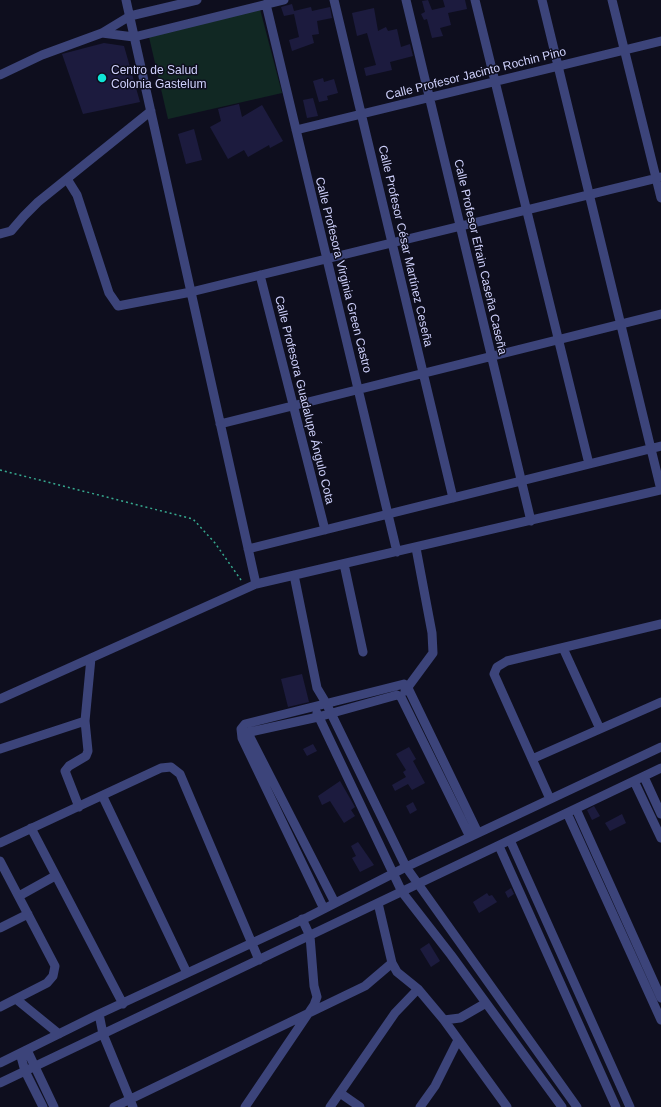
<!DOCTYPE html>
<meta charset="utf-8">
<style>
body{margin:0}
canvas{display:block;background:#0e0e1e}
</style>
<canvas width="661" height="1107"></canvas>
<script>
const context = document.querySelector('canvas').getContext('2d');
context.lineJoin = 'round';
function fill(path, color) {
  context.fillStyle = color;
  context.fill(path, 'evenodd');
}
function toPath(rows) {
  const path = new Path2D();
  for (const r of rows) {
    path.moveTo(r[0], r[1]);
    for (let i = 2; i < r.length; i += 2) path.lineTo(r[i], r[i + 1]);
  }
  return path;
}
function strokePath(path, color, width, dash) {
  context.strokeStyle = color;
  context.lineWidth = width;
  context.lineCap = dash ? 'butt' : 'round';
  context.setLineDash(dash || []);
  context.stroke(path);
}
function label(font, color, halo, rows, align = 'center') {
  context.font = font + ' Arial,sans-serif';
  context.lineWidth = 3;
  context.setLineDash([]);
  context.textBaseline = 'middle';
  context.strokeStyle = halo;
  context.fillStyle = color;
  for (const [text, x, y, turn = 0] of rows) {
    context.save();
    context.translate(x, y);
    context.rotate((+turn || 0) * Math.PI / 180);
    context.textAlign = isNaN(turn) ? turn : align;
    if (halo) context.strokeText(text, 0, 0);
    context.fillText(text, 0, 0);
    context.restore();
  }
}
const green = toPath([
 [260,9,282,93,168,119,149,37]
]);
const building = toPath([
 [428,0,432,10,445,7,443,0,465,0,467,9,448,13,451,25,440,28,443,36,432,38,427,19,424,20,421,14,425,12,422,1],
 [292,4,294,11,311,7,312,11,330,7,332,18,317,21,319,34,312,35,314,43,292,51,289,40,299,37,294,14,284,16,281,7],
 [374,8,378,31,386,27,388,31,397,29,401,47,410,44,413,56,390,62,392,70,366,76,364,68,376,65,367,33,357,36,352,13],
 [104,43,124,46,140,102,83,114,62,54],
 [323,78,324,82,334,79,338,93,327,96,328,100,319,102,313,81],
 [313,98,318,116,307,118,303,100],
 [239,104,242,117,262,105,283,141,270,148,269,145,248,157,244,150,228,159,210,127,221,121,218,109],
 [194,129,202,160,186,164,178,134],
 [302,674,309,702,288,707,281,679],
 [313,744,317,751,307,756,303,749],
 [409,747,416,759,413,761,425,783,412,790,408,784,395,791,392,785,406,777,403,772,406,770,396,754],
 [340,781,355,807,351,810,355,816,344,823,330,801,322,805,318,796],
 [413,802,417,810,410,814,406,806],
 [594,806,600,816,592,820,587,810],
 [622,814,626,823,610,831,605,823],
 [358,842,374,865,360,872,352,858,356,856,351,846],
 [511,888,514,894,508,898,505,892],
 [487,893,489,896,492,895,497,902,479,913,473,902],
 [429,943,440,961,431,967,420,949]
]);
const path = toPath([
 [0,470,193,519,215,543,241,580]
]);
const minor = toPath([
 [126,0,256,584],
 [334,0,453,498],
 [406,0,531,521],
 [475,0,589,464],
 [542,0,661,490],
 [612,0,661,198],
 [266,4,397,552],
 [102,33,134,37,284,0],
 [0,75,42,55,102,33,130,16,197,0],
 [296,130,661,41],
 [67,179,77,195,109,293,118,306,191,292,661,177],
 [0,234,11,231,24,216,38,202,151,111],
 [260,275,325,530],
 [220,424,661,314],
 [248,549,661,446],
 [344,564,363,652],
 [294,575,317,688,326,703,406,867,577,1107],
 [563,648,600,729],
 [405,691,433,653,432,633,416,548],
 [0,699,256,584,661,490],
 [317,713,402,892,451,955,562,1107],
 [0,749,85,721,91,658],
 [532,759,661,702],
 [644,777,661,814],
 [634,781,661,838],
 [103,797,187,973],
 [550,799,494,674,497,667,507,661,661,624],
 [79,807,65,771,69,766,86,756,88,751,85,721],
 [576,809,661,998],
 [567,813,661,1020],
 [31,828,123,1004],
 [510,840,630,1107],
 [0,843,161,768,171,767,180,774,259,960],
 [499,846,616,1107],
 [0,861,55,966,53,976,47,983,0,1007],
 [19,896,55,876],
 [335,903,250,737,250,732,318,717,397,695,401,697,470,837],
 [378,903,392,963,397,972,418,989,444,1020,507,1107],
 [324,909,242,738,241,729,245,724,404,684,407,686,478,833],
 [0,928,28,914],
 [16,999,59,1034],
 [99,1014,103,1034,133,1107],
 [444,1020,460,1018,486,1003],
 [27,1050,54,1107],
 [20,1053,25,1071,43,1107],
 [0,1063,99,1014,308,917,406,867,661,747],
 [0,1083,661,768],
 [340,1093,360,1107],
 [114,1107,365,986,392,963],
 [245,1107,314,1005,317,997,314,986,310,936,302,919],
 [330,1107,395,1013,418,989],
 [420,1107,435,1086,458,1040]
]);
const markers = [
 [102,78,5,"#10e6d7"]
];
const poiNames = [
 ["Centro de Salud",111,71],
 ["Colonia Gastelum",111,85]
];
const streetNames = [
 ["Calle Profesor Jacinto Rochin Pino",476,74,-14],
 ["Calle Profesor César Martínez Ceseña",405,246,77],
 ["Calle Profesor Efrain Caseña Caseña",480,257,77],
 ["Calle Profesora Virginia Green Castro",343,275,76],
 ["Calle Profesora Guadalupe Ángulo Cota",304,400,76]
];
fill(green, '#112823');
fill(building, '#1c1b3e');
strokePath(path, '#36a88e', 1.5, [2, 3]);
strokePath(minor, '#3c447a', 9);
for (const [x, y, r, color] of markers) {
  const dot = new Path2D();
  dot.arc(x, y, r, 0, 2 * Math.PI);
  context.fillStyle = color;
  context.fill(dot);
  strokePath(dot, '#0e0e1e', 1.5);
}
label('12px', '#cfd1fc', '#0e0e1e', poiNames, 'left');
label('12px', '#cfd1fc', '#0e0e1e', streetNames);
</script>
